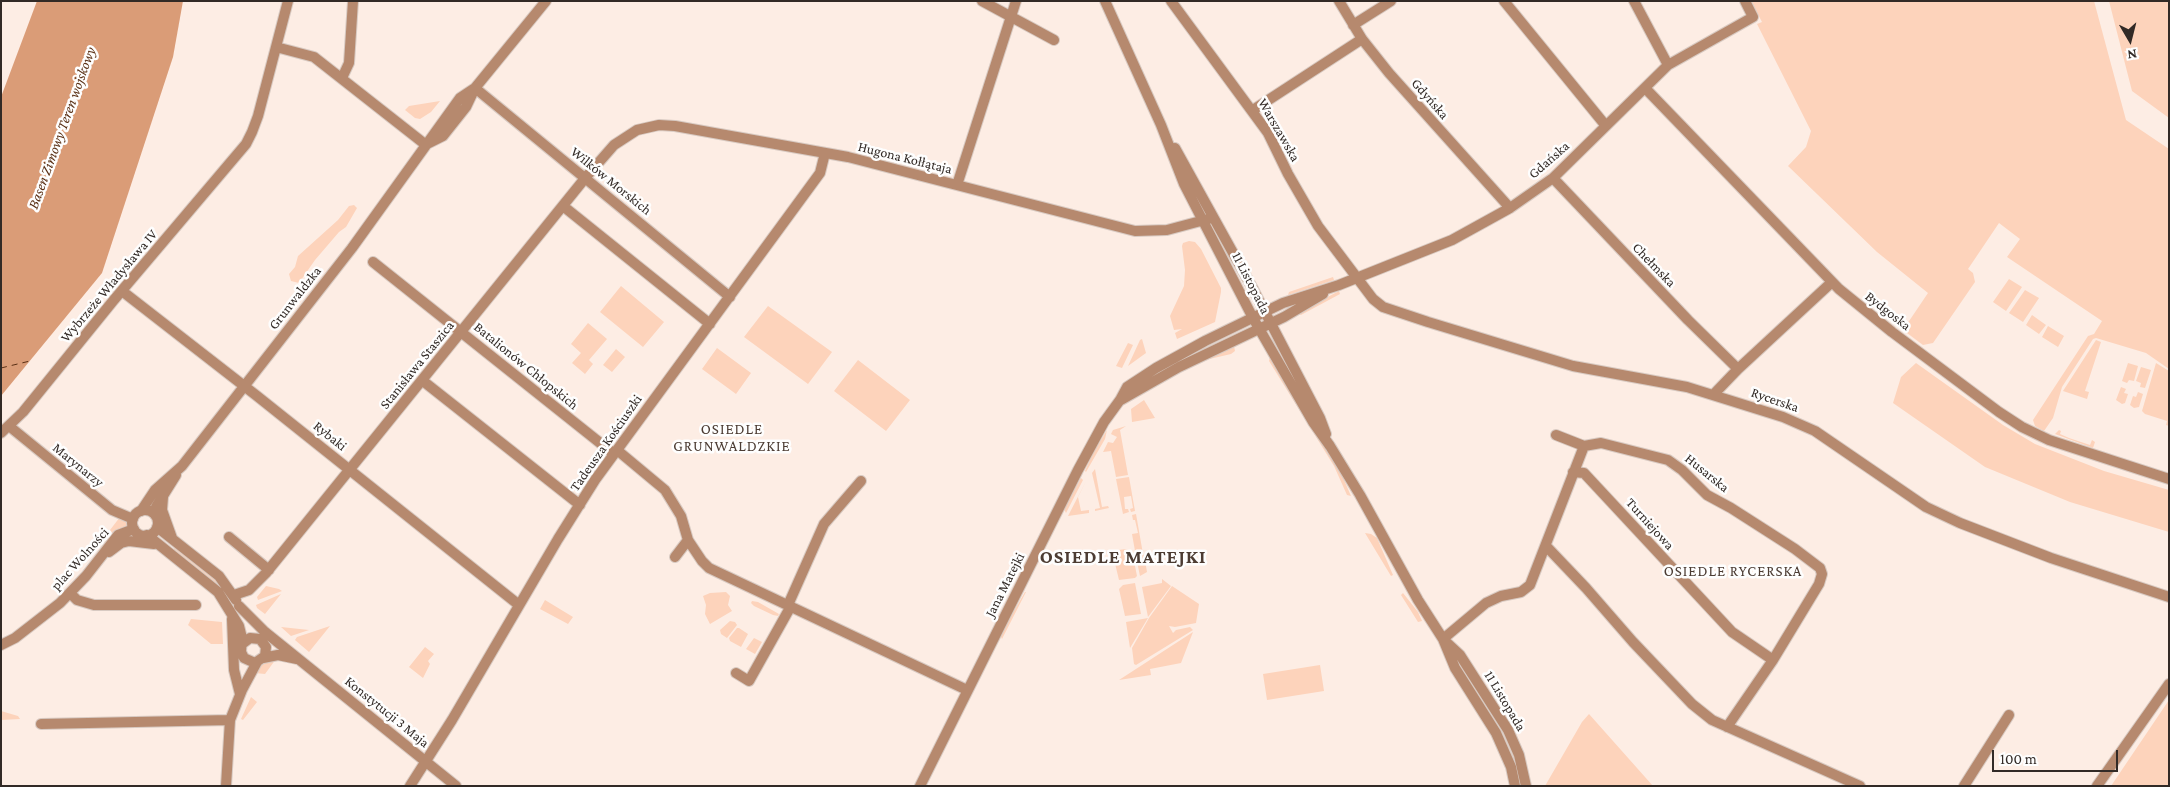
<!DOCTYPE html>
<meta charset="utf-8">
<style>
body{margin:0}
#map{position:relative;width:2170px;height:787px;overflow:hidden;background:#fdede4;font-family:"Crimson Pro",serif}
canvas{display:block}
.frame{position:absolute;inset:0;border:2px solid #322a26;pointer-events:none}
.north{position:absolute;left:2105px;top:15px;width:50px;height:50px;-webkit-text-stroke:4px #fefefe;paint-order:stroke;rotate:172deg;font-size:14px;font-weight:700;line-height:20px;text-align:center;color:#322a26}
.north::after{content:'';display:block;margin:auto;width:18px;height:22px;background:#322a26;clip-path:polygon(50% 0,100% 100%,50% 72%,0 100%)}
.scale{position:absolute;left:1992px;top:750px;width:126px;height:22px;box-sizing:border-box;border:2px solid #322a26;border-top:0;padding-left:6px;font-size:15px;line-height:18px;white-space:nowrap;color:#322a26;-webkit-text-stroke:4px #fefefe;paint-order:stroke}
</style>
<div id="map">
<canvas width="2170" height="787"></canvas>
<div class="frame"></div>
<div class="north">N</div>
<div class="scale">100 m</div>
</div>
<script>
const context = document.querySelector('canvas').getContext('2d');
context.lineJoin = 'round';
function fill(path, color) {
  context.fillStyle = color;
  context.fill(path, 'evenodd');
}
function toPath(rows) {
  const path = new Path2D();
  for (const r of rows) {
    if (r.length === 3) {
      path.moveTo(r[0] + r[2], r[1]);
      path.arc(r[0], r[1], r[2], 0, 2 * Math.PI);
      continue;
    }
    path.moveTo(r[0], r[1]);
    for (let i = 2; i < r.length; i += 2) path.lineTo(r[i], r[i + 1]);
  }
  return path;
}
function strokePath(path, color, width, dash) {
  context.strokeStyle = color;
  context.lineWidth = width;
  context.lineCap = dash ? 'butt' : 'round';
  context.setLineDash(dash || []);
  context.stroke(path);
}
function label(font, color, halo, rows, align = 'center') {
  context.font = font + ' "Crimson Pro",serif';
  context.lineWidth = 5;
  context.setLineDash([]);
  context.textBaseline = 'middle';
  context.strokeStyle = halo;
  context.fillStyle = color;
  for (const [text, x, y, turn = 0] of rows) {
    context.save();
    context.translate(x, y);
    context.rotate((+turn || 0) * Math.PI / 180);
    context.textAlign = isNaN(turn) ? turn : align;
    if (halo) context.strokeText(text, 0, 0);
    context.fillText(text, 0, 0);
    context.restore();
  }
}
const green = toPath([
 [1751,1,2094,1,2126,120,2169,149,2169,369,2146,353,2096,338,2093,339,2062,387,2053,418,2044,431,2035,426,2033,420,2088,336,2094,334,2102,321,2007,257,2020,239,1999,223,1968,269,1973,273,1975,282,1933,343,1923,345,1903,330,1928,293,1877,252,1788,166,1806,147,1811,131,1757,24,1762,22],
 [2109,1,2169,1,2169,118,2132,91],
 [440,101,431,112,420,119,415,118,405,110,409,106],
 [354,205,357,208,346,227,339,232,315,260,299,283,291,281,289,274,295,267,298,256,338,220,349,206],
 [1189,241,1195,242,1201,249,1221,288,1221,292,1215,322,1177,339,1175,333,1182,329,1174,330,1170,316,1184,286,1185,270,1182,246,1183,243],
 [1333,277,1334,280,1288,295,1289,292],
 [2009,279,2022,287,2006,311,1993,302],
 [621,286,664,322,643,347,600,312],
 [2025,290,2039,298,2023,322,2009,313],
 [1339,291,1340,294,1301,315,1297,313],
 [768,306,832,352,808,384,744,337],
 [2032,315,2046,325,2039,334,2026,325],
 [588,323,607,339,589,360,593,364,585,374,572,363,581,353,571,344],
 [2048,326,2064,336,2058,347,2042,337],
 [1142,339,1146,353,1128,366,1140,340],
 [2096,340,2101,342,2085,391,2089,392,2087,399,2063,391],
 [1128,343,1133,345,1122,368,1116,366],
 [1234,346,1235,351,1231,354,1201,361],
 [717,348,751,373,736,394,702,369],
 [616,349,625,357,612,372,603,365],
 [1270,356,1341,473,1351,496,1347,495,1334,466,1269,361],
 [858,360,910,400,886,431,834,391],
 [1916,363,2003,425,2035,444,2104,471,2169,490,2169,532,2070,502,1985,467,1893,403,1901,377],
 [2128,363,2138,366,2134,381,2129,380,2127,383,2122,381],
 [2156,363,2169,371,2169,426,2166,425,2167,421,2145,414,2142,411],
 [2141,367,2151,370,2145,388,2140,387,2141,383,2136,381],
 [2121,387,2126,389,2124,393,2128,394,2125,403,2122,404,2116,400],
 [2138,392,2143,394,2139,407,2134,408,2130,405,2133,396,2136,397],
 [1144,400,1155,418,1132,422,1131,409],
 [1126,426,1120,430,1128,475,1116,477,1111,451,1103,452,1108,442,1113,443,1117,437,1111,434,1113,430],
 [1107,430,1105,439,1086,472,1085,471,1093,453],
 [2059,430,2061,431,2060,434,2069,438,2090,445,2092,440,2095,442,2093,448,2055,434],
 [1095,469,1102,507,1108,506,1109,508,1095,511,1095,509,1100,508,1092,473],
 [1129,477,1135,511,1131,512,1130,509,1133,508,1131,496,1124,497,1125,509,1128,509,1129,512,1123,514,1116,479],
 [1081,478,1083,480,1066,513,1064,509],
 [1086,481,1078,497,1081,511,1089,510,1089,513,1068,516],
 [1136,514,1143,554,1135,551,1132,534,1138,533,1135,520,1133,520,1132,515],
 [120,517,128,521,128,525,113,536,110,530],
 [1365,533,1371,534,1377,538,1393,575,1391,576],
 [175,547,218,582,232,601,247,634,245,635,227,597,221,589,173,550],
 [1126,549,1132,551,1137,576,1135,578,1119,580,1112,551],
 [1135,552,1144,555,1147,572,1140,576],
 [1162,579,1171,586,1148,617,1142,587,1162,583],
 [1135,583,1141,614,1125,616,1119,589,1123,585],
 [266,586,279,589,282,591,258,600,257,597],
 [1172,586,1199,604,1196,623,1175,627,1169,626,1173,633,1176,630,1190,627,1193,630,1136,665,1134,664,1132,648,1149,618],
 [726,592,730,596,728,605,732,611,710,624,705,614,706,605,703,596,710,593],
 [1025,592,1026,592,1002,639,1000,635],
 [1403,593,1418,612,1422,621,1418,622,1401,595],
 [281,594,265,614,257,608,256,605],
 [545,600,573,617,568,624,540,609],
 [752,601,758,602,779,614,778,616,773,615,754,606,751,603],
 [1148,618,1130,648,1126,622],
 [191,619,222,622,223,644,211,644,188,625],
 [730,621,735,622,737,625,727,638,721,634,720,630],
 [330,626,309,652,295,640,297,637],
 [281,627,309,630,291,636],
 [737,628,739,628,748,634,741,647,730,641,729,638],
 [1193,632,1181,663,1150,669,1151,675,1119,680],
 [754,638,762,642,755,654,746,649],
 [425,647,434,654,428,661,430,664,423,678,409,667],
 [276,659,265,674,255,673,261,665],
 [1320,665,1324,691,1267,700,1263,674],
 [251,697,257,702,243,720,241,719],
 [2169,700,2169,786,2111,786],
 [1,711,18,716,20,719,1,720],
 [1589,714,1653,786,1545,786,1582,722]
]);
const water = toPath([
 [37,1,183,1,173,57,102,273,1,396,1,97]
]);
const ferry = toPath([
 [1,368,30,361]
]);
const minor = toPath([
 [982,1,1054,40],
 [1105,1,1161,125,1184,184,1253,318,1313,422,1330,446,1360,495,1418,600,1443,639,1455,668,1496,733,1511,767,1515,786],
 [1171,1,1268,133,1288,174,1318,226,1373,299,1383,307,1428,322,1573,366,1687,387,1783,417,1815,431,1926,507,1960,523,2051,558,2169,597],
 [1339,1,1362,39,1389,73,1510,208],
 [1504,1,1606,126],
 [1634,1,1668,65],
 [1353,25,1391,1],
 [276,47,314,57,426,145],
 [342,78,349,63,353,1],
 [475,88,730,297],
 [1645,88,1839,289,1892,332,1999,412,2022,427,2049,440,2169,479],
 [1253,110,1362,39],
 [427,144,443,136,466,107,475,88,546,1],
 [1175,148,1253,289,1320,418,1326,434],
 [1553,178,1688,320,1738,369],
 [957,185,1016,1],
 [563,206,710,324],
 [373,262,614,454],
 [122,291,257,396,519,605],
 [423,381,580,505],
 [1713,395,1738,369,1832,282],
 [1121,400,1179,367,1284,317,1323,294],
 [9,426,112,510,133,519],
 [1,433,23,412,113,301,246,144,252,132,258,116,288,1],
 [1556,435,1584,446,1601,443,1668,460,1682,470,1707,495,1731,508,1795,549,1820,568,1822,574,1819,584,1773,660,1727,727],
 [617,450,665,490,681,516,688,540],
 [1573,472,1584,473,1732,632,1773,660],
 [163,497,162,510,172,538],
 [145,523,13],
 [141,511,155,490,182,466,352,248,460,98,475,88],
 [155,515,156,507,176,475],
 [157,527,219,576,236,600],
 [147,535,218,592,239,626,242,638,241,652,244,658,255,663,265,656,266,647,260,639,250,638,242,644],
 [229,537,269,570],
 [1546,546,1586,588,1633,642,1692,704,1712,720,1860,786],
 [109,552,121,543,129,541,154,544],
 [675,557,688,540,702,561,709,568,967,690],
 [70,593,77,600,94,605,196,605],
 [234,595,249,590,266,573,586,177,614,145,637,130,659,125,675,126,848,157,1135,231,1167,230,1212,218],
 [788,605,824,524,861,481],
 [239,606,265,632,456,786],
 [232,619,234,670,240,694],
 [1443,639,1486,603,1501,596,1521,592,1530,585,1584,446],
 [1446,642,1460,655,1508,730,1519,755,1526,786],
 [1,645,15,638,60,603,86,576,118,535,134,529],
 [263,658,278,655,297,659],
 [736,673,749,681,791,606],
 [41,724,230,720],
 [226,786,230,720,242,690,257,662],
 [410,786,452,720,558,539,595,480,820,173,825,153],
 [920,786,1078,470,1104,422,1120,400,1127,387,1156,368,1205,341,1283,303,1339,285,1452,240,1510,208,1553,178,1668,65,1753,17,1745,1],
 [1964,786,2009,715],
 [2097,786,2169,684]
]);
const streetNames = [
 ["Gdyńska",1430,99,49],
 ["Warszawska",1279,130,60],
 ["Hugona Kołłątaja",905,158,14],
 ["Gdańska",1549,160,-41],
 ["Wilków Morskich",611,181,39],
 ["Chełmska",1654,265,46],
 ["11 Listopada",1251,283,63],
 ["Wybrzeże Władysława IV",109,286,-50],
 ["Grunwaldzka",295,298,-52],
 ["Bydgoska",1888,311,38],
 ["Stanisława Staszica",417,365,-51],
 ["Batalionów Chłopskich",526,366,39],
 ["Rycerska",1775,400,19],
 ["Rybaki",330,436,39],
 ["Tadeusza Kościuszki",606,443,-55],
 ["Marynarzy",78,465,39],
 ["Husarska",1707,473,39],
 ["Turniejowa",1650,524,48],
 ["plac Wolności",80,559,-48],
 ["Jana Matejki",1005,585,-63],
 ["11 Listopada",1505,701,59],
 ["Konstytucji 3 Maja",387,712,39]
];
const waterNames = [
 ["Basen Zimowy Teren wojskowy",62,128,-70]
];
const neighbourhoodNames = [
 ["OSIEDLE",732,429],
 ["GRUNWALDZKIE",732,446],
 ["OSIEDLE RYCERSKA",1733,571]
];
const districtNames = [
 ["OSIEDLE MATEJKI",1123,557]
];
fill(green, '#fdd3bb');
fill(water, '#da9c77');
strokePath(ferry, '#5a3015', 1, [6, 5]);
strokePath(minor, '#d8cac2', 12);
strokePath(minor, '#b6896e', 10);
label('14px', '#322a26', '#fefefe', streetNames);
label('italic 15px', '#5a3015', '#fefefe', waterNames);
context.letterSpacing = '1px';
label('15px', '#4c3c33', '#fefefe', neighbourhoodNames);
context.letterSpacing = '0px';
context.letterSpacing = '1px';
label('bold 19px', '#4c3c33', '#fefefe', districtNames);
context.letterSpacing = '0px';
</script>
